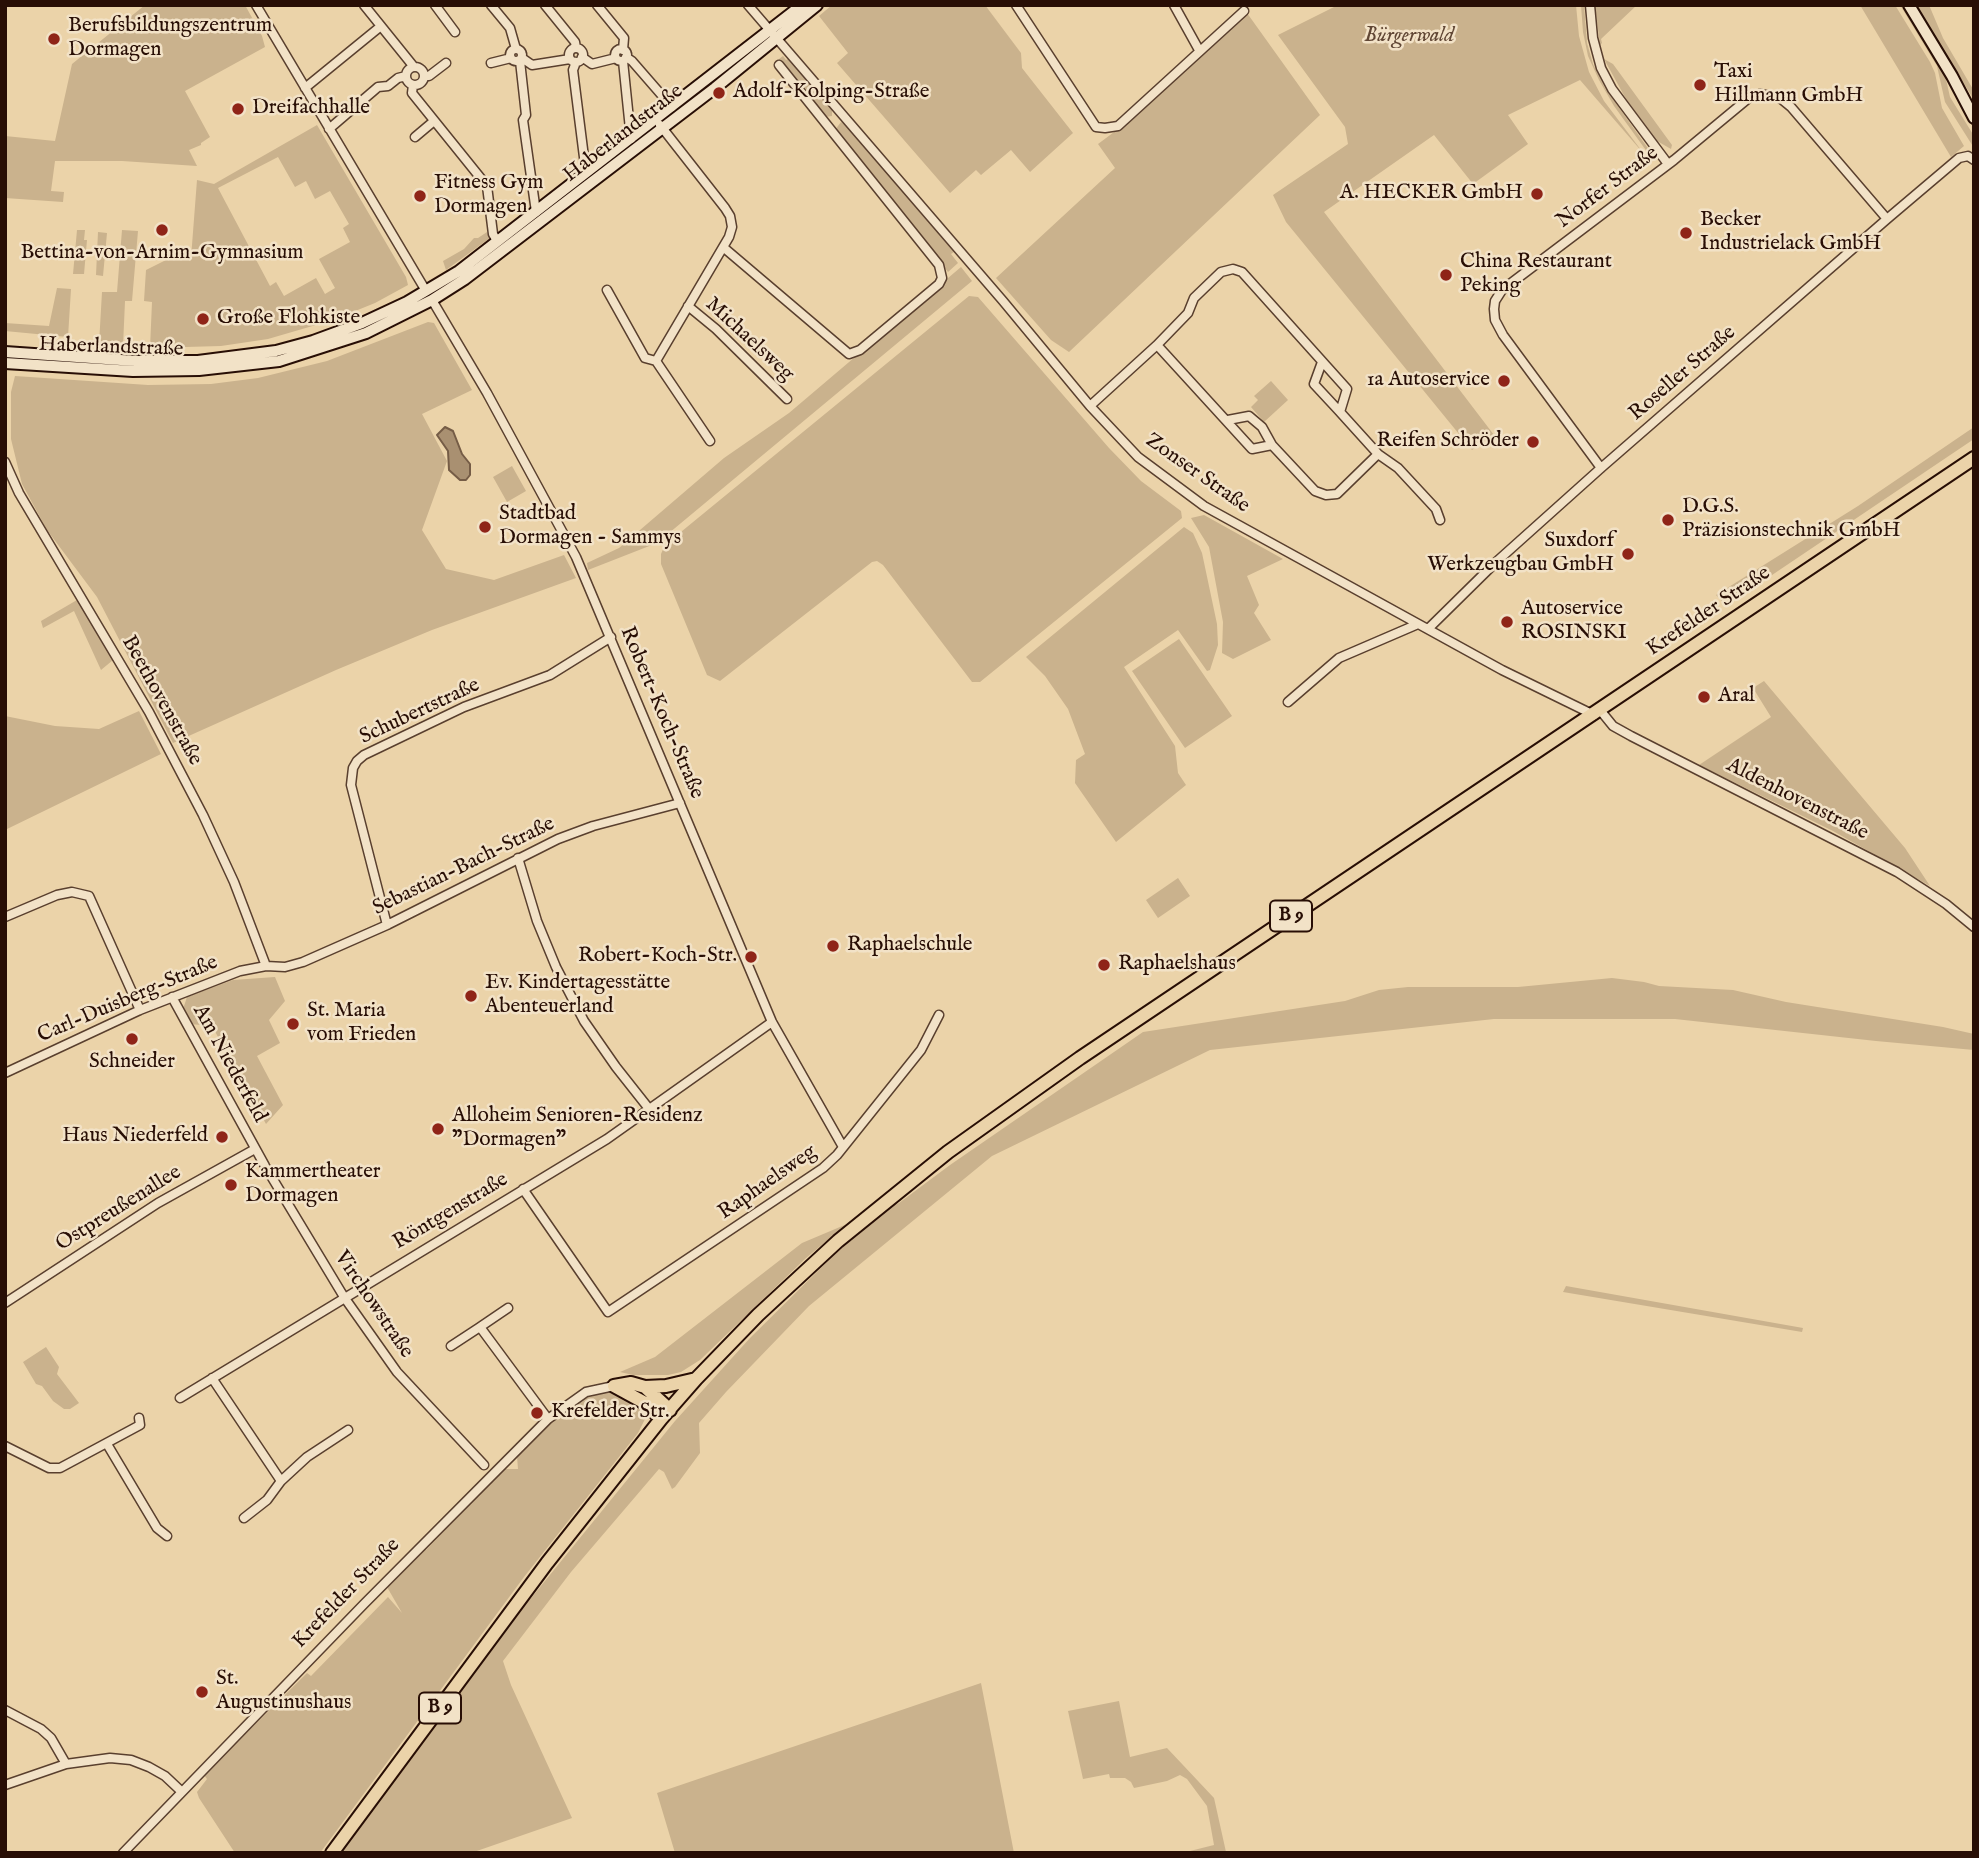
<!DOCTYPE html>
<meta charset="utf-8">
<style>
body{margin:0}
#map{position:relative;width:1979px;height:1858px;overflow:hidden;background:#ebd3a9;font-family:"IM FELL English",serif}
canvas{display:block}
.frame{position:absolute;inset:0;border:7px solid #280e05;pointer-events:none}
</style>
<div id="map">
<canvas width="1979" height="1858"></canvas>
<div class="frame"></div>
</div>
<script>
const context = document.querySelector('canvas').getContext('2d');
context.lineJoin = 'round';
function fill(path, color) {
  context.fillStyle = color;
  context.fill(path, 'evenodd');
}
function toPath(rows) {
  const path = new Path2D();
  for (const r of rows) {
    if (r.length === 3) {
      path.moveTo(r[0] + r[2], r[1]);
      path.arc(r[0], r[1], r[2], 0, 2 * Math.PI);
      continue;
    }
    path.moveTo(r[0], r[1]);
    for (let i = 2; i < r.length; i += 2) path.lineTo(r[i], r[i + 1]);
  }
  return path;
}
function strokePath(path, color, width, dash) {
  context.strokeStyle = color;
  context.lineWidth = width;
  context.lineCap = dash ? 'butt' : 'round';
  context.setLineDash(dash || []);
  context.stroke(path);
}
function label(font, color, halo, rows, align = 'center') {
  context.font = font + ' "IM FELL English",serif';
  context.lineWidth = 5;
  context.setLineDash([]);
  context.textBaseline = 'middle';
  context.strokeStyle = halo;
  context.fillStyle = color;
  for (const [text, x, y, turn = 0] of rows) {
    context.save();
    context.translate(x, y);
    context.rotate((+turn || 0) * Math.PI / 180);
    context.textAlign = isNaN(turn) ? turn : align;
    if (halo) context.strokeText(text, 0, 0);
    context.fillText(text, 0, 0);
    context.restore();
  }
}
const green = toPath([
 [145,5,245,5,262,36,265,47,185,91,210,137,201,143,201,145,189,150,197,166,122,161,55,161,51,191,64,192,63,202,5,198,5,136,55,141,72,64],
 [832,5,985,5,1021,53,1022,68,1073,133,1030,172,1011,150,981,175,976,170,950,193,837,63,848,53,819,16],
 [1338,5,1576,5,1579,36,1589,72,1604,101,1644,154,1580,80,1508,115,1528,144,1473,184,1434,135,1324,212,1494,435,1472,450,1286,222,1273,195,1348,144,1345,127,1278,35],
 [1581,5,1584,5,1587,43,1593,64,1605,88,1652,154,1653,160,1614,106,1599,80,1588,56,1583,32],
 [1595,5,1637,5,1601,39,1602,43,1600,45],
 [1860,5,1895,5,1930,62,1935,73,1942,108,1964,146,1951,157],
 [1900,5,1903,5,1945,75,1950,97,1974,136,1974,148,1945,102,1937,66],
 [1916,5,1929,5,1943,38,1974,91,1974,100],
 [1247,13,1320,115,1069,352,1051,340,996,278,1115,168,1098,144,1133,118],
 [783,56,786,60,788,59,832,109,832,116,825,117,779,59],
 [1604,59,1613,64,1672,145,1671,149,1657,141,1626,99],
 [841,122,845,124,954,252,951,254,958,263,948,272,835,130],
 [317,125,406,277,408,285,375,303,333,320,268,339,221,346,150,348,152,302,144,301,146,270,172,257,191,258,197,180,214,184],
 [278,157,295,187,306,181,315,199,330,191,349,224,343,228,350,242,319,259,335,288,325,294,316,278,284,296,276,282,270,286,218,188],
 [77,230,85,230,84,240,87,240,84,274,73,274],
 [122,230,138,231,132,301,125,301,123,346,99,344,102,292,117,292],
 [98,232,107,233,103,276,96,275],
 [487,232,490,238,446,270,443,261,464,249,474,238,478,238],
 [961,267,972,281,657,543,588,570,587,563,619,548,724,458,789,413],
 [57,288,71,289,68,337,5,331,5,323,49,326],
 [969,296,978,297,1109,448,1141,481,1181,511,1182,518,980,682,972,682,883,565,877,561,872,562,720,681,707,675,661,564,661,554,665,545],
 [428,322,434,323,472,390,422,414,447,461,422,530,446,569,494,580,564,555,576,578,432,630,336,670,173,743,97,597,47,530,22,484,11,439,11,392,15,376,148,385,211,384,258,378,327,361],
 [1271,381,1288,400,1264,422,1251,407,1258,400,1254,396],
 [1974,427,1974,439,1726,606,1716,595,1858,506],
 [512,466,526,491,507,502,493,477],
 [1204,515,1283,559,1247,576,1259,605,1254,613,1271,640,1233,659,1222,653,1223,622,1209,547,1191,518],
 [1184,527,1193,533,1202,553,1217,624,1218,645,1210,670,1207,671,1178,630,1124,667,1175,746,1178,773,1186,785,1116,842,1075,783,1076,760,1085,754,1068,709,1045,676,1026,657],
 [77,600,113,660,101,670,74,611,43,628,41,621],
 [1179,639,1232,716,1185,748,1132,671],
 [1764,681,1905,848,1930,886,1833,831,1699,765,1771,717,1753,688],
 [139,711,161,754,5,830,5,716,55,726,99,729],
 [1178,878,1190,896,1158,918,1146,900],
 [275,977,285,1001,269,1020,280,1043,257,1056,283,1105,266,1124,212,1026,190,1024,183,1009,187,997,233,980],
 [1612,978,1644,982,1659,986,1733,990,1786,1002,1943,1027,1974,1034,1974,1050,1876,1041,1675,1019,1494,1019,1210,1050,992,1156,809,1306,726,1392,699,1423,700,1453,675,1487,672,1489,664,1472,659,1469,571,1572,503,1661,511,1685,572,1818,471,1853,341,1853,523,1608,675,1421,750,1338,835,1254,890,1207,899,1203,950,1165,1143,1032,1345,1001,1379,990,1408,987,1518,987],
 [847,1224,806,1258,700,1360,681,1372,668,1375,633,1375,620,1372,655,1357,802,1243],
 [1566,1286,1803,1328,1802,1332,1563,1292],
 [46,1347,59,1367,57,1374,79,1403,70,1409,64,1409,53,1401,42,1386,36,1384,23,1362],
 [605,1392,621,1394,644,1410,645,1419,638,1433,524,1577,320,1853,235,1853,199,1798,197,1792,207,1779,204,1775,307,1673,311,1676,388,1597,402,1613,387,1587,424,1545,426,1550,504,1469,518,1469,517,1456,561,1413,585,1397],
 [981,1683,1014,1853,675,1853,657,1793],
 [1119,1701,1130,1757,1167,1748,1214,1798,1226,1852,1182,1853,1214,1845,1207,1806,1187,1779,1180,1775,1167,1781,1134,1788,1131,1782,1125,1778,1110,1778,1109,1774,1083,1779,1068,1711]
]);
const water = toPath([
 [445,427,453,431,462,454,470,464,470,475,466,480,460,480,449,470,448,451,437,435,445,427]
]);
const street = toPath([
 [256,5,426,291],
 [364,5,414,67],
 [435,5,455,32],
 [491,5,510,28,516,49],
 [545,5,575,42,576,48],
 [597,5,624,38,623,50],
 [748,5,1003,301,1090,406,1138,457,1204,506,1502,670,1594,715],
 [1016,5,1096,127,1105,128,1118,126,1244,11],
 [1174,5,1199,50],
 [1590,5,1593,38,1601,68,1612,89,1668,164],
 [576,55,7],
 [516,55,6],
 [621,55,6],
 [582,57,592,64,616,58],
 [626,57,632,61,672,107],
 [522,58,532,65,570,59],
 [520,61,526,115,523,120,536,212],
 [623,61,631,139],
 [576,62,573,70,586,173],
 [491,63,511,58],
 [415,76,9],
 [424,76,429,76,446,63],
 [413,85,412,93,487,186,493,234,497,241],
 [305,88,381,26],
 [329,129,378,87,388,86,398,78,406,76],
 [415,137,434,121],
 [723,247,849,354,860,350,939,284,942,278,939,265,779,65],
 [607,290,645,358,656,361],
 [432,300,487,393,576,557,772,1022,843,1147],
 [688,306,716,329,787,399],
 [1157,345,1252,449,1272,445,1315,491,1326,495,1337,494,1378,454],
 [656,361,729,237,732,227,730,216,725,208,660,125],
 [656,361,710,441],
 [1322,362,1314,384,1340,412],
 [1090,406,1157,345,1188,313,1194,298,1221,272,1233,269,1242,272,1347,389,1340,412,1378,454,1398,468,1436,509,1440,520],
 [1228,420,1249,416,1262,427,1272,445],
 [5,462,19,493,149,712,203,815,234,882,266,966],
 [1601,468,1503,335,1495,320,1494,309,1495,301,1502,290,1674,160,1750,97,1760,94,1780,98,1791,107,1887,219],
 [1428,629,1495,563,1601,468,1887,219,1959,158,1968,156,1974,160],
 [1288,702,1339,658,1418,624],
 [1600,710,1613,726,1631,736,1897,872,1946,904,1974,927],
 [518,858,537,921,556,967,584,1021,616,1067,650,1110],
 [5,917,57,895,72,892,89,896,140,1010],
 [387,925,351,785,353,768,357,761,364,755,464,707,550,675,611,637],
 [172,997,265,1166,344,1297,397,1372,484,1465],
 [5,1073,140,1010,240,971,266,966,285,967,303,962,387,925,558,839,593,826,680,803],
 [523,1189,608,1312,823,1168,837,1155,921,1050,939,1015],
 [5,1303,158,1203,255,1149],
 [508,1308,480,1327,548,1419],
 [451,1346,480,1327],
 [212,1378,281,1481],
 [180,1398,607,1139,772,1022],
 [107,1444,157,1528,167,1536],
 [5,1446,49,1468,60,1468,140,1425,139,1418],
 [244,1518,267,1500,281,1481,307,1457,348,1430],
 [5,1710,41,1729,51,1738,66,1764],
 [5,1785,66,1764,110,1758,131,1760,149,1767,165,1776,182,1792],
 [123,1853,364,1604,548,1419,586,1392,614,1386]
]);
const secondary = toPath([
 [1909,5,1952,76,1974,118],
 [5,352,135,361,198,361,276,351,313,341,362,323,407,302,459,271,802,5],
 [5,363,133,371,199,370,279,361,366,333,432,300,465,279,715,88,817,5]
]);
const primary = toPath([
 [614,1386,631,1383,645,1387,666,1386,696,1379],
 [614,1386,647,1404,661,1419],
 [645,1387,670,1410],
 [332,1853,547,1563,661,1419,696,1379,758,1315,838,1241,948,1152,1080,1058,1974,458]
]);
const markers = [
 [54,39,7,"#8f2418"],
 [1700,85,7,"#8f2418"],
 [719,93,7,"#8f2418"],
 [238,109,7,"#8f2418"],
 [1537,194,7,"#8f2418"],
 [420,196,7,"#8f2418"],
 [162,230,7,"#8f2418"],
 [1686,233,7,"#8f2418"],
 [1446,275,7,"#8f2418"],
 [203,319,7,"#8f2418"],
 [1504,381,7,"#8f2418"],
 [1533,442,7,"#8f2418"],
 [1668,520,7,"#8f2418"],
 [485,527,7,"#8f2418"],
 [1628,554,7,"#8f2418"],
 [1507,622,7,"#8f2418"],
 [1704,697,7,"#8f2418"],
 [833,946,7,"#8f2418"],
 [751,957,7,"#8f2418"],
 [1104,965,7,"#8f2418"],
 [471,996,7,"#8f2418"],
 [293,1024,7,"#8f2418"],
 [132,1039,7,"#8f2418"],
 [438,1129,7,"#8f2418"],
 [222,1137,7,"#8f2418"],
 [231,1185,7,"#8f2418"],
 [537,1413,7,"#8f2418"],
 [202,1692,7,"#8f2418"]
];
const shields = [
 [1291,916,42],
 [440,1708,42]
];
const shieldNames = [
 ["B 9",1291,916],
 ["B 9",440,1708]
];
const poiNames = [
 ["Berufsbildungszentrum",68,27],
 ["Dormagen",68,51],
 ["Taxi",1714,73],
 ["Hillmann GmbH",1714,97],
 ["Adolf-Kolping-Straße",733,93],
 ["Dreifachhalle",252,109],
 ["Fitness Gym",434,184],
 ["Dormagen",434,208],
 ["A. HECKER GmbH",1523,194,"right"],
 ["Becker",1700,221],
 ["Industrielack GmbH",1700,245],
 ["Bettina-von-Arnim-Gymnasium",162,254,"center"],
 ["China Restaurant",1460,263],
 ["Peking",1460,287],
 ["Große Flohkiste",217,319],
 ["1a Autoservice",1490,381,"right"],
 ["Reifen Schröder",1519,442,"right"],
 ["D.G.S.",1682,508],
 ["Präzisionstechnik GmbH",1682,532],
 ["Stadtbad",499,515],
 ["Dormagen - Sammys",499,539],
 ["Suxdorf",1614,542,"right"],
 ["Werkzeugbau GmbH",1614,566,"right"],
 ["Autoservice",1521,610],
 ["ROSINSKI",1521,634],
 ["Aral",1718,697],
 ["Raphaelschule",847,946],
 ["Robert-Koch-Str.",737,957,"right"],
 ["Raphaelshaus",1118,965],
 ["Ev. Kindertagesstätte",485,984],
 ["Abenteuerland",485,1008],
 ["St. Maria",307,1012],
 ["vom Frieden",307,1036],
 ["Schneider",132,1063,"center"],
 ["Alloheim Senioren-Residenz",452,1117],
 ["\"Dormagen\"",452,1141],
 ["Haus Niederfeld",208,1137,"right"],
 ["Kammertheater",245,1173],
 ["Dormagen",245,1197],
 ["Krefelder Str.",551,1413],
 ["St.",216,1680],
 ["Augustinushaus",216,1704]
];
const parkNames = [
 ["Bürgerwald",1409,37]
];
const streetNames = [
 ["Haberlandstraße",624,134,-38],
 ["Norfer Straße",1608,188,-37],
 ["Michaelsweg",749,340,43],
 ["Haberlandstraße",111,348,2],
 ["Roseller Straße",1683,374,-41],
 ["Zonser Straße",1197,474,35],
 ["Krefelder Straße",1709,612,-34],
 ["Beethovenstraße",161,701,61],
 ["Schubertstraße",420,712,-25],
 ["Robert-Koch-Straße",661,713,67],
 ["Aldenhovenstraße",1797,800,27],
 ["Sebastian-Bach-Straße",464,867,-26],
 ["Carl-Duisberg-Straße",128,1000,-23],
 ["Am Niederfeld",229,1064,61],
 ["Raphaelsweg",768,1183,-35],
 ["Ostpreußenallee",119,1209,-32],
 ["Röntgenstraße",451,1212,-31],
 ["Virchowstraße",373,1305,56],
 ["Krefelder Straße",347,1594,-46]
];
fill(green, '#cab28d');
fill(water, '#a99071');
strokePath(water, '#755c46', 2);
strokePath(street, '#593f2e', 11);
strokePath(secondary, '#280e05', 14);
strokePath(primary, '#280e05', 16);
strokePath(street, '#f2e2c7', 8);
strokePath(secondary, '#f2e2c7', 10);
strokePath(primary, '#ebd3a9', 12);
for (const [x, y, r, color] of markers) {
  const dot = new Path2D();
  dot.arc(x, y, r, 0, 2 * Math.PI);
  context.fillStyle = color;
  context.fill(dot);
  strokePath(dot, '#f2e2c7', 2.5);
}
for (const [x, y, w] of shields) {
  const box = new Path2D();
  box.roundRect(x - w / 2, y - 15.5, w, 31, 5);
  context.fillStyle = '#f2e2c7';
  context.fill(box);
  strokePath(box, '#280e05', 2);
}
label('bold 19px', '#280e05', null, shieldNames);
label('21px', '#280e05', '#f2e2c7', poiNames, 'left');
label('italic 21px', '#614735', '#f2e2c7', parkNames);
label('21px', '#280e05', '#f2e2c7', streetNames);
</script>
